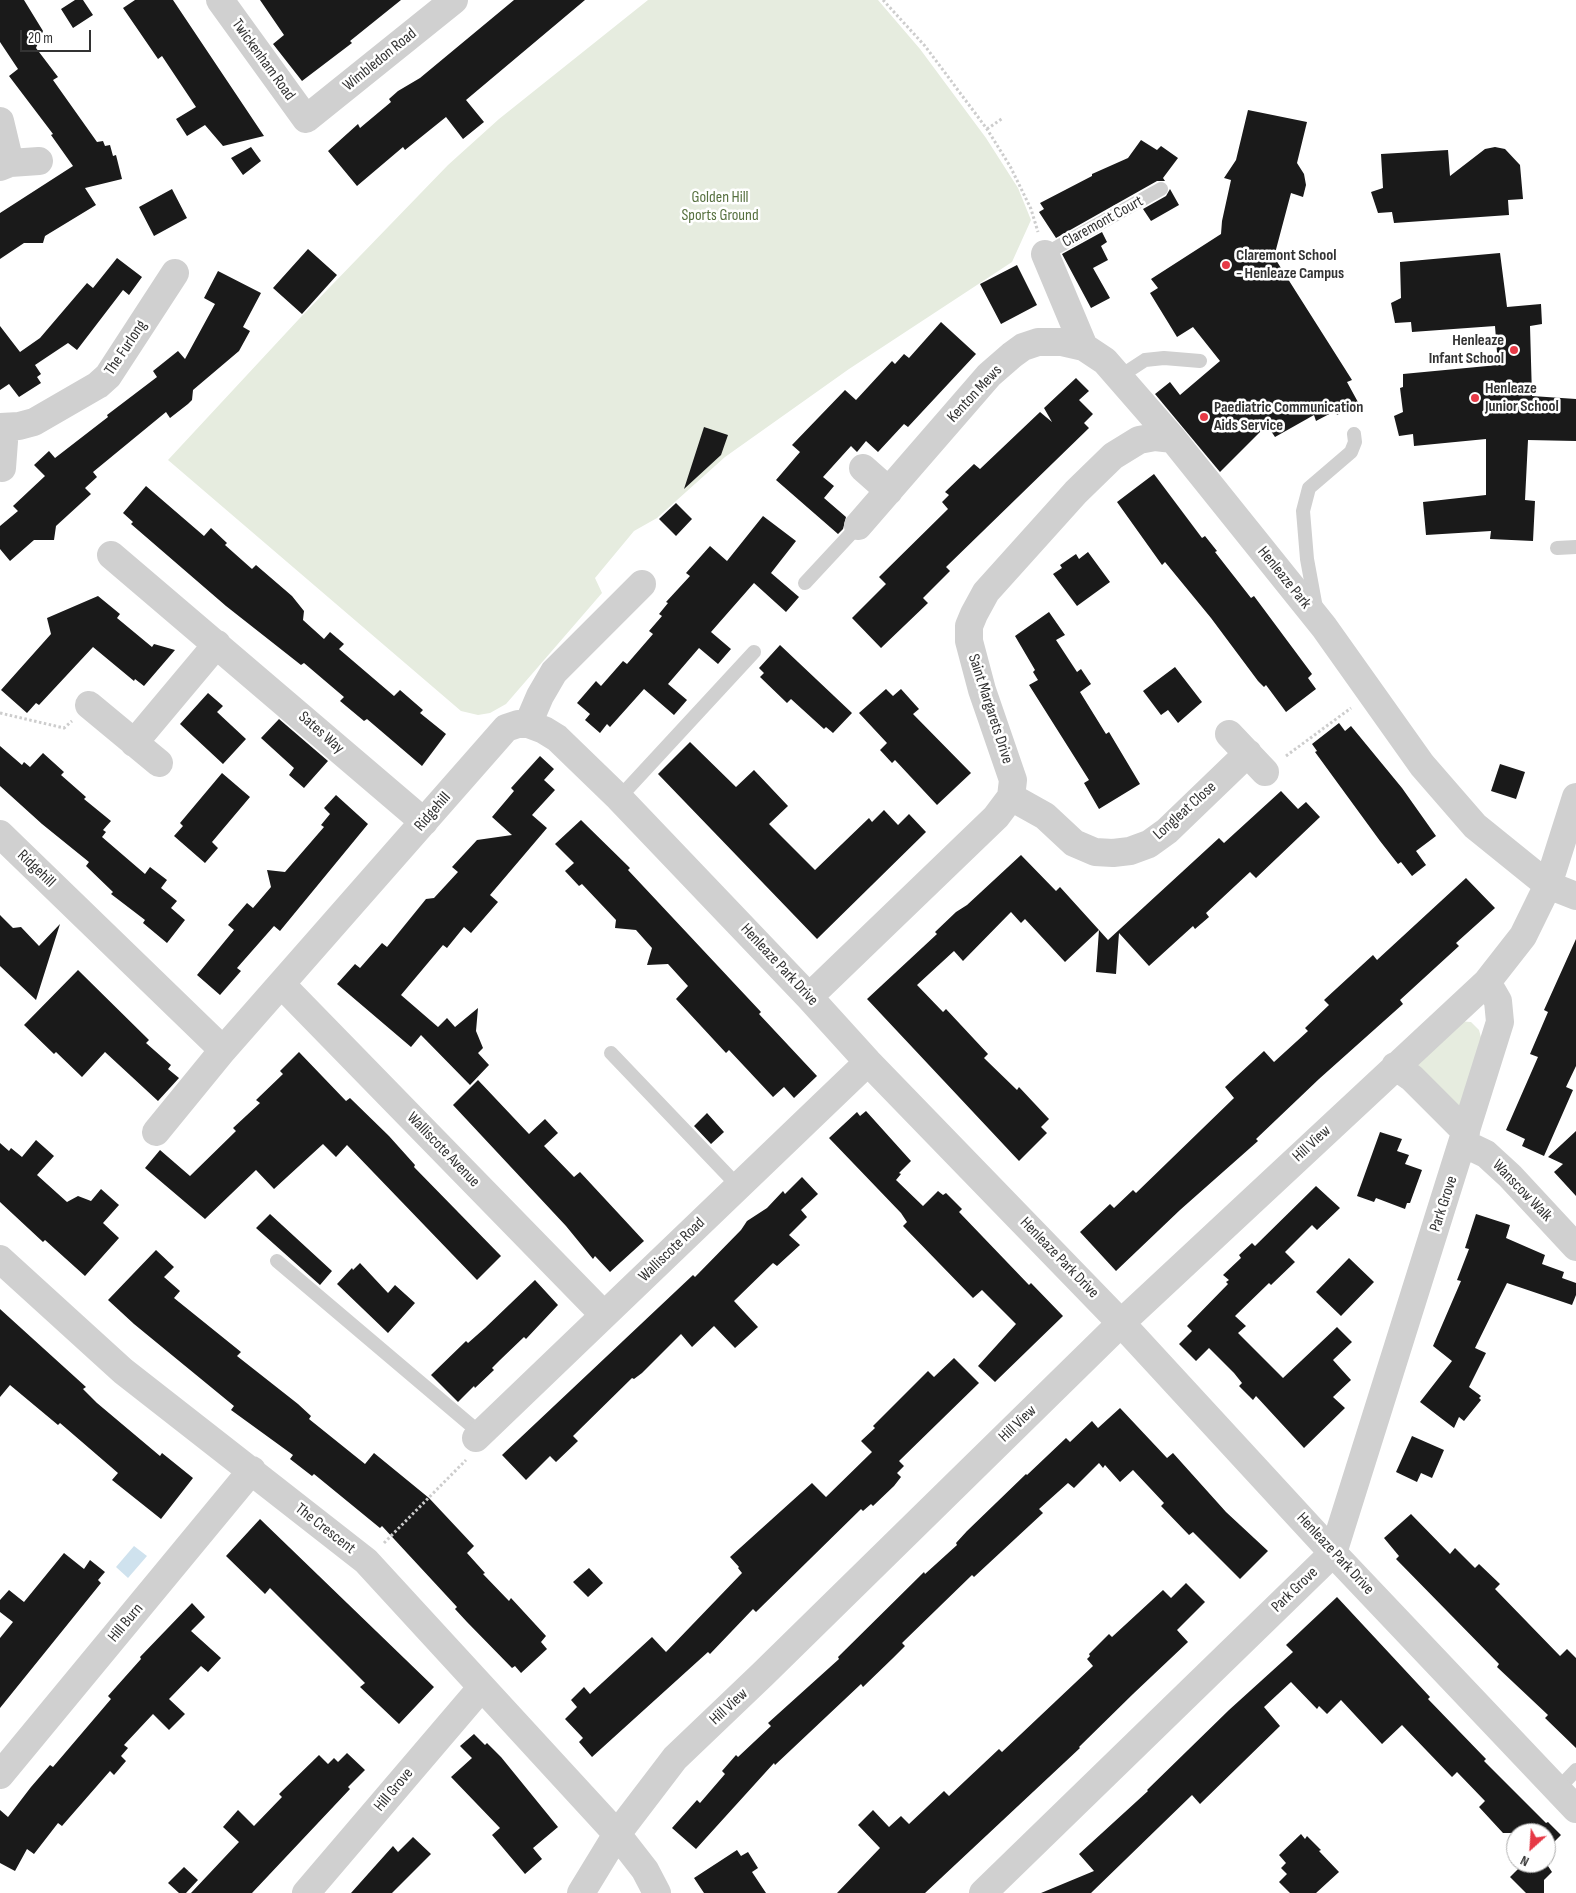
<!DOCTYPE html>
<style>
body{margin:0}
#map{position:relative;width:1576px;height:1893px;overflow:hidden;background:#fff;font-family:"Sofia Sans Condensed",sans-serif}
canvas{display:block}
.north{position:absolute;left:1506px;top:1823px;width:50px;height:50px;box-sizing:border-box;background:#fff;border:1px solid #adadad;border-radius:50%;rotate:206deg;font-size:14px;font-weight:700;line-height:20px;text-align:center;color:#333}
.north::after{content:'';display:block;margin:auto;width:18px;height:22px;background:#e63946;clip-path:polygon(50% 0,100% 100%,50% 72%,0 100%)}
.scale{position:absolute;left:20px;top:30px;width:71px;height:22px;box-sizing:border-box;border:2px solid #333;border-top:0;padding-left:6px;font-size:15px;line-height:18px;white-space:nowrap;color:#333;-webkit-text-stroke:4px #fff;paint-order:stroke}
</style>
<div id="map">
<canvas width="1576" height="1893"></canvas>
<div class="north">N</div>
<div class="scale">20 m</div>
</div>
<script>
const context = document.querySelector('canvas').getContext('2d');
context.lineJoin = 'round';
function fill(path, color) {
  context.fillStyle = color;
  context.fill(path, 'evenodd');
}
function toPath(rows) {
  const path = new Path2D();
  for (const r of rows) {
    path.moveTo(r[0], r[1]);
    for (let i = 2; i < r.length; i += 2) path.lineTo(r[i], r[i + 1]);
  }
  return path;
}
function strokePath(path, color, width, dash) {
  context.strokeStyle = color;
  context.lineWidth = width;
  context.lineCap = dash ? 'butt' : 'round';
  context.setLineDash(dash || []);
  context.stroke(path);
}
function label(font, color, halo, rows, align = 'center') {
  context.font = font + ' "Sofia Sans Condensed",sans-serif';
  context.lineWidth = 5;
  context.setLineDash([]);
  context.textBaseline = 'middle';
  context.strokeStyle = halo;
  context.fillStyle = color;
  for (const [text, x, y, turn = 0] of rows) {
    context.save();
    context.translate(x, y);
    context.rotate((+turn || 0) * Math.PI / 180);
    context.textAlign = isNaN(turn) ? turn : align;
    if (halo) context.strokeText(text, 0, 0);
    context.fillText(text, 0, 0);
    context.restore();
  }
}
const green = toPath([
 [648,0,878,0,920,49,986,138,1018,188,1031,220,1012,262,849,369,725,457,657,518,634,531,595,578,602,593,506,704,490,713,478,715,461,711,168,460,299,319,448,165,499,119],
 [1457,1021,1471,1022,1479,1030,1482,1041,1462,1111,1414,1064]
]);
const water = toPath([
 [134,1546,147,1556,128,1578,116,1567]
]);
const building = toPath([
 [0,0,24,0,43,31,36,48,58,77,53,80,97,142,103,141,105,146,110,145,113,156,116,155,122,179,85,188,96,205,45,236,43,243,24,243,0,259,0,213,73,166,51,135,53,134,9,76,18,69,0,42],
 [75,0,83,0,93,15,73,28,61,9],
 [135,0,173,0,264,136,223,146,205,125,187,136,176,119,196,107,162,56,158,59,123,8],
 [260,0,401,0,350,41,352,43,302,81,273,44,284,35],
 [514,0,585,0,466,100,484,122,463,139,446,117,405,150,403,147,357,186,328,151,358,124,360,128,391,102,389,99,398,91,420,78],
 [1248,110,1307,122,1297,163,1304,174,1306,185,1303,197,1291,193,1274,257,1352,380,1347,382,1359,404,1337,415,1335,411,1316,421,1314,415,1275,437,1267,425,1220,472,1155,394,1170,382,1180,395,1220,361,1193,327,1177,337,1150,293,1158,288,1151,279,1221,234,1222,221,1231,180,1224,178,1236,160],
 [1141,140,1157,150,1161,146,1178,158,1163,178,1165,181,1157,181,1056,238,1039,212,1044,209,1040,203,1092,176,1092,174,1128,158],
 [251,147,261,161,243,175,231,158],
 [1495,147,1505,149,1520,165,1523,199,1508,200,1509,215,1394,223,1392,212,1378,213,1371,192,1383,188,1381,154,1448,150,1450,176,1485,149],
 [172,189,187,218,154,236,139,207],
 [1170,189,1179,205,1151,221,1143,209,1166,196],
 [1102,232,1107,242,1101,246,1108,260,1093,268,1110,298,1091,308,1062,254],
 [308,249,337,275,302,314,273,288],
 [1500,253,1507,307,1541,304,1542,324,1530,326,1532,396,1576,399,1576,441,1528,440,1525,500,1535,501,1533,541,1490,539,1491,531,1426,535,1423,502,1486,495,1486,439,1414,446,1413,434,1399,436,1394,416,1403,412,1400,388,1403,387,1403,374,1498,365,1495,326,1412,332,1411,322,1395,323,1391,303,1401,298,1400,262],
 [117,258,142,277,129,295,123,290,77,350,68,343,35,365,41,374,37,377,41,383,19,397,9,384,0,390,0,326,20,352,40,338,87,283,93,288],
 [1017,265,1037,305,1001,324,980,284],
 [218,271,261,293,243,327,250,331,239,351,193,390,192,400,188,404,170,418,166,412,93,472,97,477,85,488,91,494,56,526,54,540,34,540,10,561,0,549,0,526,18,511,13,506,45,476,34,465,49,451,55,458,108,417,107,415,157,377,153,371,178,351,185,359,215,304,204,298],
 [941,322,976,354,908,427,904,424,878,452,866,441,857,452,851,446,823,477,834,486,824,498,846,517,843,529,838,534,776,480,800,452,792,445,845,390,856,400,892,361,895,364,904,354,909,358],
 [1076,378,1089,391,1079,400,1093,414,1084,423,1089,428,946,567,950,571,923,598,928,603,881,648,852,618,886,584,879,577,948,509,942,502,949,495,945,492,974,464,980,469,1040,412,1052,422,1044,408],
 [704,427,728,435,721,455,684,489],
 [1154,474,1202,538,1205,536,1217,551,1215,552,1251,598,1254,596,1312,674,1308,678,1316,689,1286,712,1266,685,1264,687,1258,681,1211,618,1165,562,1162,565,1117,502],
 [146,486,204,536,211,528,227,543,225,545,252,569,256,565,292,596,304,611,303,620,324,639,330,632,344,644,339,649,394,696,400,690,423,710,420,713,446,734,422,766,367,719,364,721,340,701,344,697,304,663,301,665,226,606,131,524,133,522,123,513],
 [676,503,692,519,676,536,659,519],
 [763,516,796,541,771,573,799,597,786,612,754,583,711,632,731,649,718,664,699,648,668,684,687,700,674,715,644,689,610,727,607,724,600,733,585,720,590,714,577,703,596,681,601,686,623,661,627,664,653,634,649,631,662,616,659,614,668,603,666,602,690,576,686,573,710,546,727,561],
 [1088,552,1110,582,1077,606,1053,574,1062,568,1060,565,1076,554,1079,559],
 [98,596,120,614,117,618,152,647,154,644,175,650,144,686,135,679,134,681,93,647,39,705,36,703,27,713,1,690,51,634,47,618],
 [1049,612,1065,635,1056,640,1077,672,1081,669,1091,684,1080,692,1106,734,1109,732,1140,784,1099,809,1084,783,1089,780,1029,685,1038,680,1033,672,1035,670,1015,636],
 [780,645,852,713,833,733,826,727,824,729,791,699,787,703,760,677,764,673,759,668],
 [1175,667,1202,702,1178,723,1168,710,1161,715,1143,691],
 [886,689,893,696,901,689,919,709,913,714,971,773,937,805,895,760,892,763,880,750,887,743,859,713],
 [208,693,223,706,217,712,246,739,223,764,180,724],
 [279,719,328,761,304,788,289,775,294,768,261,738],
 [1339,723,1345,731,1351,726,1402,788,1436,836,1416,851,1426,865,1412,876,1401,862,1398,864,1380,841,1315,752,1317,751,1312,744],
 [690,742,736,787,754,770,788,806,769,824,815,870,869,818,872,822,884,810,898,825,909,814,926,832,817,939,658,774],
 [0,746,22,765,24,762,30,767,43,753,64,772,61,775,86,797,84,799,111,821,103,830,106,832,102,837,145,874,150,867,167,880,161,888,177,901,171,908,185,920,167,943,143,923,145,920,111,894,113,892,86,866,89,862,42,824,0,786],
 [540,756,554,769,544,780,555,790,532,815,547,828,490,895,498,902,471,933,464,927,447,948,443,945,401,995,438,1027,447,1018,455,1027,478,1008,476,1031,483,1048,478,1053,489,1065,470,1085,421,1035,411,1047,337,984,355,964,360,968,382,943,387,947,426,899,434,898,458,872,452,867,477,840,512,835,492,817,514,791,511,788],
 [1500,764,1525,772,1516,799,1491,791],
 [222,773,250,797,212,842,218,848,205,863,174,836,183,826,180,823],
 [1281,791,1298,809,1306,802,1320,817,1256,878,1250,872,1206,913,1209,917,1195,929,1193,926,1149,966,1119,933,1116,974,1096,972,1099,930,1108,940,1219,838,1224,843],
 [336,795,368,824,280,931,274,926,237,968,241,971,220,995,197,975,234,930,228,925,247,903,253,908,271,887,267,870,285,872,324,827,321,825,330,814,324,808],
 [581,820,630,868,628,870,761,1012,759,1014,817,1076,794,1098,784,1087,773,1097,729,1050,726,1053,676,999,688,986,668,964,647,965,652,948,636,930,615,928,616,920,582,884,579,886,565,871,574,863,555,844],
 [1021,855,1056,891,1060,887,1099,930,1065,962,1025,919,1021,923,1011,912,963,961,954,951,917,985,943,1012,946,1009,988,1054,984,1058,1017,1090,1019,1087,1049,1119,1041,1127,1047,1133,1019,1161,867,999,937,934,935,932,956,912,967,905],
 [1466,878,1495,908,1456,943,1459,946,1400,1000,1403,1004,1319,1079,1256,1139,1258,1141,1180,1210,1116,1271,1080,1232,1110,1204,1114,1208,1133,1190,1136,1193,1234,1098,1225,1087,1264,1051,1274,1062,1308,1031,1305,1028,1329,1005,1324,1000,1373,955,1377,960],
 [0,915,13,928,21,927,39,946,60,924,36,1000,0,966],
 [1576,939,1576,1066,1566,1087,1573,1090,1544,1156,1522,1146,1525,1139,1506,1130,1538,1057,1530,1054,1548,1012,1544,1010],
 [78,970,149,1040,146,1043,171,1065,168,1069,179,1078,158,1101,105,1052,82,1077,56,1052,54,1054,24,1025],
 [299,1052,346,1101,350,1098,389,1136,415,1165,414,1167,501,1256,477,1280,347,1145,336,1157,323,1144,274,1189,256,1170,205,1219,145,1168,160,1150,190,1176,236,1131,233,1128,260,1103,256,1100,283,1074,280,1071],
 [478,1080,529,1134,545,1119,558,1133,544,1146,574,1177,580,1172,644,1241,610,1272,595,1256,593,1259,566,1226,453,1105],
 [866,1111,911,1161,899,1173,901,1174,896,1180,923,1206,938,1191,943,1195,946,1193,962,1209,959,1212,1029,1285,1031,1283,1063,1316,995,1382,978,1366,1016,1324,982,1290,973,1298,903,1226,907,1222,901,1213,829,1138,857,1112,860,1116],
 [707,1113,724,1132,711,1144,694,1126],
 [1576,1131,1576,1196,1554,1172,1563,1164,1548,1157],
 [1380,1132,1402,1139,1397,1151,1409,1155,1405,1164,1422,1170,1410,1203,1407,1203,1405,1209,1376,1198,1374,1202,1357,1196],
 [36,1140,54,1156,37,1175,67,1202,78,1196,91,1201,101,1189,119,1205,103,1223,119,1238,85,1276,45,1240,43,1242,0,1202,0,1143,9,1151,11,1148,22,1157],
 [802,1177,818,1194,801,1210,807,1217,789,1235,800,1245,777,1266,773,1263,734,1301,758,1327,735,1348,714,1326,692,1347,681,1334,642,1373,634,1379,632,1378,573,1436,578,1441,556,1462,550,1456,526,1480,502,1455,693,1275,695,1277,741,1230,747,1221,767,1208,783,1191,785,1194],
 [1316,1186,1340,1208,1317,1230,1312,1225,1285,1252,1295,1262,1271,1285,1269,1283,1235,1316,1246,1326,1238,1333,1283,1378,1337,1327,1352,1342,1333,1360,1351,1380,1333,1397,1345,1408,1304,1448,1256,1396,1253,1400,1239,1386,1242,1383,1234,1373,1209,1348,1196,1361,1179,1344,1192,1331,1187,1326,1228,1284,1226,1282,1229,1280,1223,1275,1241,1258,1239,1255,1252,1243,1255,1246],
 [270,1214,332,1271,320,1285,256,1228],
 [1476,1214,1510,1225,1506,1238,1545,1255,1542,1264,1564,1272,1562,1278,1576,1283,1576,1295,1572,1305,1507,1283,1475,1348,1486,1353,1469,1387,1481,1396,1479,1398,1481,1400,1464,1421,1459,1417,1454,1428,1420,1402,1452,1361,1433,1346,1461,1281,1457,1280,1469,1249,1465,1248],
 [156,1250,174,1267,164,1277,180,1291,174,1298,241,1352,237,1356,298,1404,311,1416,309,1419,365,1464,374,1453,429,1498,474,1546,467,1553,485,1573,483,1574,509,1601,511,1598,546,1636,541,1642,547,1649,521,1673,515,1666,512,1668,467,1622,455,1609,457,1607,382,1526,380,1528,314,1474,312,1476,290,1459,293,1455,231,1410,234,1406,134,1324,108,1300],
 [1349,1258,1374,1282,1341,1316,1316,1292],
 [360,1263,388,1293,395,1285,415,1303,388,1333,337,1284,352,1268,353,1270],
 [535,1280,558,1305,526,1339,524,1337,500,1360,492,1368,494,1370,475,1388,474,1386,458,1402,431,1375,466,1341,468,1343,485,1328],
 [0,1309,86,1387,83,1389,97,1403,160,1456,162,1453,193,1478,161,1519,112,1480,118,1473,60,1423,58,1425,10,1385,0,1397],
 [954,1358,979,1383,899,1461,904,1466,897,1473,901,1477,894,1486,873,1506,871,1504,863,1511,861,1509,756,1612,753,1609,710,1654,708,1652,592,1757,579,1742,583,1738,565,1719,577,1707,571,1700,584,1687,590,1694,652,1637,666,1652,742,1573,738,1568,739,1567,730,1557,812,1483,826,1497,872,1452,861,1441,875,1428,873,1426,928,1371,934,1377],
 [1120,1408,1167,1458,1173,1453,1226,1512,1268,1551,1240,1579,1193,1532,1189,1535,1161,1506,1164,1503,1133,1470,1120,1482,1105,1465,1103,1468,1099,1463,1074,1488,1068,1483,1039,1509,1043,1513,974,1577,972,1575,902,1643,905,1646,892,1659,863,1687,861,1684,775,1765,774,1763,696,1849,672,1828,697,1800,700,1803,725,1774,722,1771,736,1755,738,1757,771,1726,768,1723,839,1659,838,1657,924,1572,925,1574,957,1545,956,1543,967,1531,1026,1474,1027,1475,1066,1438,1070,1442,1092,1421,1098,1428],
 [1412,1436,1444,1450,1432,1478,1421,1473,1417,1482,1396,1472],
 [1411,1514,1450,1554,1455,1548,1475,1568,1479,1564,1500,1584,1495,1589,1560,1656,1567,1649,1576,1658,1576,1748,1545,1718,1548,1715,1497,1667,1499,1664,1396,1559,1399,1556,1384,1538],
 [260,1519,434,1687,399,1724,360,1687,365,1683,270,1588,265,1594,226,1556],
 [64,1553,84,1569,90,1560,105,1572,98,1580,101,1583,0,1708,0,1638,13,1622,0,1612,0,1600,9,1590,24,1602],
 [589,1568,603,1583,588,1597,573,1582],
 [1186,1583,1205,1602,1177,1630,1188,1642,1133,1694,1079,1747,1080,1748,925,1893,837,1893,880,1848,858,1825,873,1810,889,1827,901,1816,909,1824,944,1791,949,1796,999,1749,1002,1752,1093,1666,1087,1659,1090,1656,1089,1654,1109,1634,1112,1637,1163,1590,1171,1598],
 [1337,1597,1430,1697,1428,1699,1486,1759,1484,1761,1546,1823,1548,1822,1561,1835,1547,1849,1546,1857,1546,1833,1503,1833,1479,1807,1485,1801,1457,1772,1452,1777,1402,1725,1382,1744,1341,1700,1327,1714,1319,1706,1317,1709,1291,1682,1264,1707,1280,1726,1200,1804,1192,1795,1091,1893,1041,1893,1094,1871,1079,1854,1148,1791,1147,1790,1229,1710,1293,1652,1286,1645],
 [192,1603,205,1617,191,1631,221,1658,208,1672,201,1666,169,1699,185,1714,169,1730,153,1714,124,1745,128,1748,121,1756,126,1761,114,1775,110,1771,62,1826,58,1823,34,1854,27,1849,15,1871,0,1863,0,1810,8,1817,31,1787,50,1765,53,1767,111,1699,108,1696,141,1659,140,1657],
 [474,1734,485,1745,487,1743,501,1757,558,1827,533,1848,542,1859,525,1874,492,1835,500,1828,451,1777,472,1758,460,1746],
 [347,1753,365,1770,348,1787,350,1789,252,1893,191,1893,239,1842,223,1827,238,1810,254,1826,282,1797,279,1794,319,1755,328,1764,334,1758,338,1762],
 [1301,1834,1305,1839,1307,1836,1321,1850,1319,1851,1339,1872,1316,1893,1290,1893,1279,1882,1287,1874,1281,1868,1286,1863,1279,1855],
 [413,1837,431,1854,392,1893,351,1893,393,1846,398,1852],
 [737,1850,741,1856,748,1852,758,1868,752,1872,766,1893,704,1893,694,1878],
 [1516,1852,1516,1863,1546,1863,1552,1872,1544,1880,1544,1893,1526,1893,1510,1877,1519,1868,1510,1858],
 [184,1867,198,1880,186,1893,179,1893,168,1883]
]);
const path = toPath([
 [883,0,925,46,987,129,1010,166,1031,209,1038,232],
 [987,129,1003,118],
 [0,713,64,728,72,721],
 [1286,756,1351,708],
 [384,1543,466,1460]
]);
const lane = toPath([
 [1045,254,1161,189],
 [1119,377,1145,360,1164,358,1200,361],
 [1557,548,1576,547],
 [805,583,858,526],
 [1316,608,1307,559,1303,511,1309,488,1351,452,1355,442,1354,434],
 [619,798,754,652],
 [611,1053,739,1187],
 [277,1261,480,1433],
 [1557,1790,1576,1770]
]);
const street = toPath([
 [220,0,306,119,454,0],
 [10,163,39,161],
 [0,167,10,163,0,121],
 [1045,254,1084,347,1105,361,1173,439,1324,627,1422,765,1475,826,1548,885,1576,896],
 [0,427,19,426,34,422,98,385,108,376,175,273],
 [2,468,5,428],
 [863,468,889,491],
 [858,526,989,375,1012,355,1023,347,1038,342,1062,342,1084,347],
 [111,555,424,822],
 [89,705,159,763],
 [528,724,540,696,554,672,642,584],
 [1229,734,1265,772],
 [134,743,217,644],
 [1011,797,1045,816,1074,843,1095,852,1113,853,1130,851,1149,844,1167,831,1248,753],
 [0,834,223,1050],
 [281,984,604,1315],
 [809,997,996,817,1011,797,1013,780,982,690,969,641,969,626,974,614,986,592,1076,492,1113,456,1139,440,1155,437,1173,439],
 [1395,1066,1412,1078,1466,1132],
 [156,1132,223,1050,506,728,518,724,528,724,544,730,557,738,619,798,809,997,868,1062,1121,1323,1333,1553,1576,1809],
 [1463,1143,1486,1154,1510,1176,1576,1247],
 [0,1259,123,1371,366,1561,617,1834,645,1870,657,1893],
 [476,1438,868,1062],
 [0,1775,252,1470],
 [306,1893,481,1688],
 [581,1893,617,1834,675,1758,763,1674,1121,1323,1487,982,1523,936,1548,885,1576,797],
 [983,1893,1333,1553,1500,1022,1498,1001,1487,982]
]);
const markers = [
 [1226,265,5,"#e63946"],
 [1514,350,5,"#e63946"],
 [1475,398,5,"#e63946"],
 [1204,417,5,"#e63946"]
];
const streetNames = [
 ["Twickenham Road",263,60,54],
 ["Wimbledon Road",380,60,-39],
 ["Claremont Court",1103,222,-29],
 ["The Furlong",126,348,-56],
 ["Kenton Mews",975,394,-47],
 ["Henleaze Park",1284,578,51],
 ["Saint Margarets Drive",990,709,72],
 ["Sates Way",321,733,41],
 ["Longleat Close",1185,811,-42],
 ["Ridgehill",433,812,-49],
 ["Ridgehill",36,869,44],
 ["Henleaze Park Drive",779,965,47],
 ["Hill View",1312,1144,-43],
 ["Walliscote Avenue",443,1150,46],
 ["Wanscow Walk",1522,1191,46],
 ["Park Grove",1444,1204,-72],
 ["Walliscote Road",672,1250,-44],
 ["Henleaze Park Drive",1059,1258,46],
 ["Hill View",1018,1424,-44],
 ["The Crescent",325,1529,38],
 ["Henleaze Park Drive",1335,1554,47],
 ["Park Grove",1295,1590,-44],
 ["Hill Burn",126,1623,-50],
 ["Hill View",729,1707,-43],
 ["Hill Grove",394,1790,-50]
];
const parkNames = [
 ["Golden Hill",720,198],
 ["Sports Ground",720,216]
];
const poiNames = [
 ["Claremont School",1236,256],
 ["- Henleaze Campus",1236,274],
 ["Henleaze",1504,341,"right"],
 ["Infant School",1504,359,"right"],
 ["Henleaze",1485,389],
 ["Junior School",1485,407],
 ["Paediatric Communication",1214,408],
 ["Aids Service",1214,426]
];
fill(green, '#e6ecdf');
fill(water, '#cfe2ee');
fill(building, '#1a1a1a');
strokePath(path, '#cdcdcd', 3, [2.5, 2.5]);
strokePath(lane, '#d0d0d0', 14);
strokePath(street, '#d0d0d0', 28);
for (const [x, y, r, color] of markers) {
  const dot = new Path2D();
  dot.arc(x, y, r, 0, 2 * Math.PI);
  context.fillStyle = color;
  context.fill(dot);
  strokePath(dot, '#fff', 2);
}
label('16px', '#333', '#fff', streetNames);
label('16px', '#56703f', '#fff', parkNames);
label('bold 16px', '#333', '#fff', poiNames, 'left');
</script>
